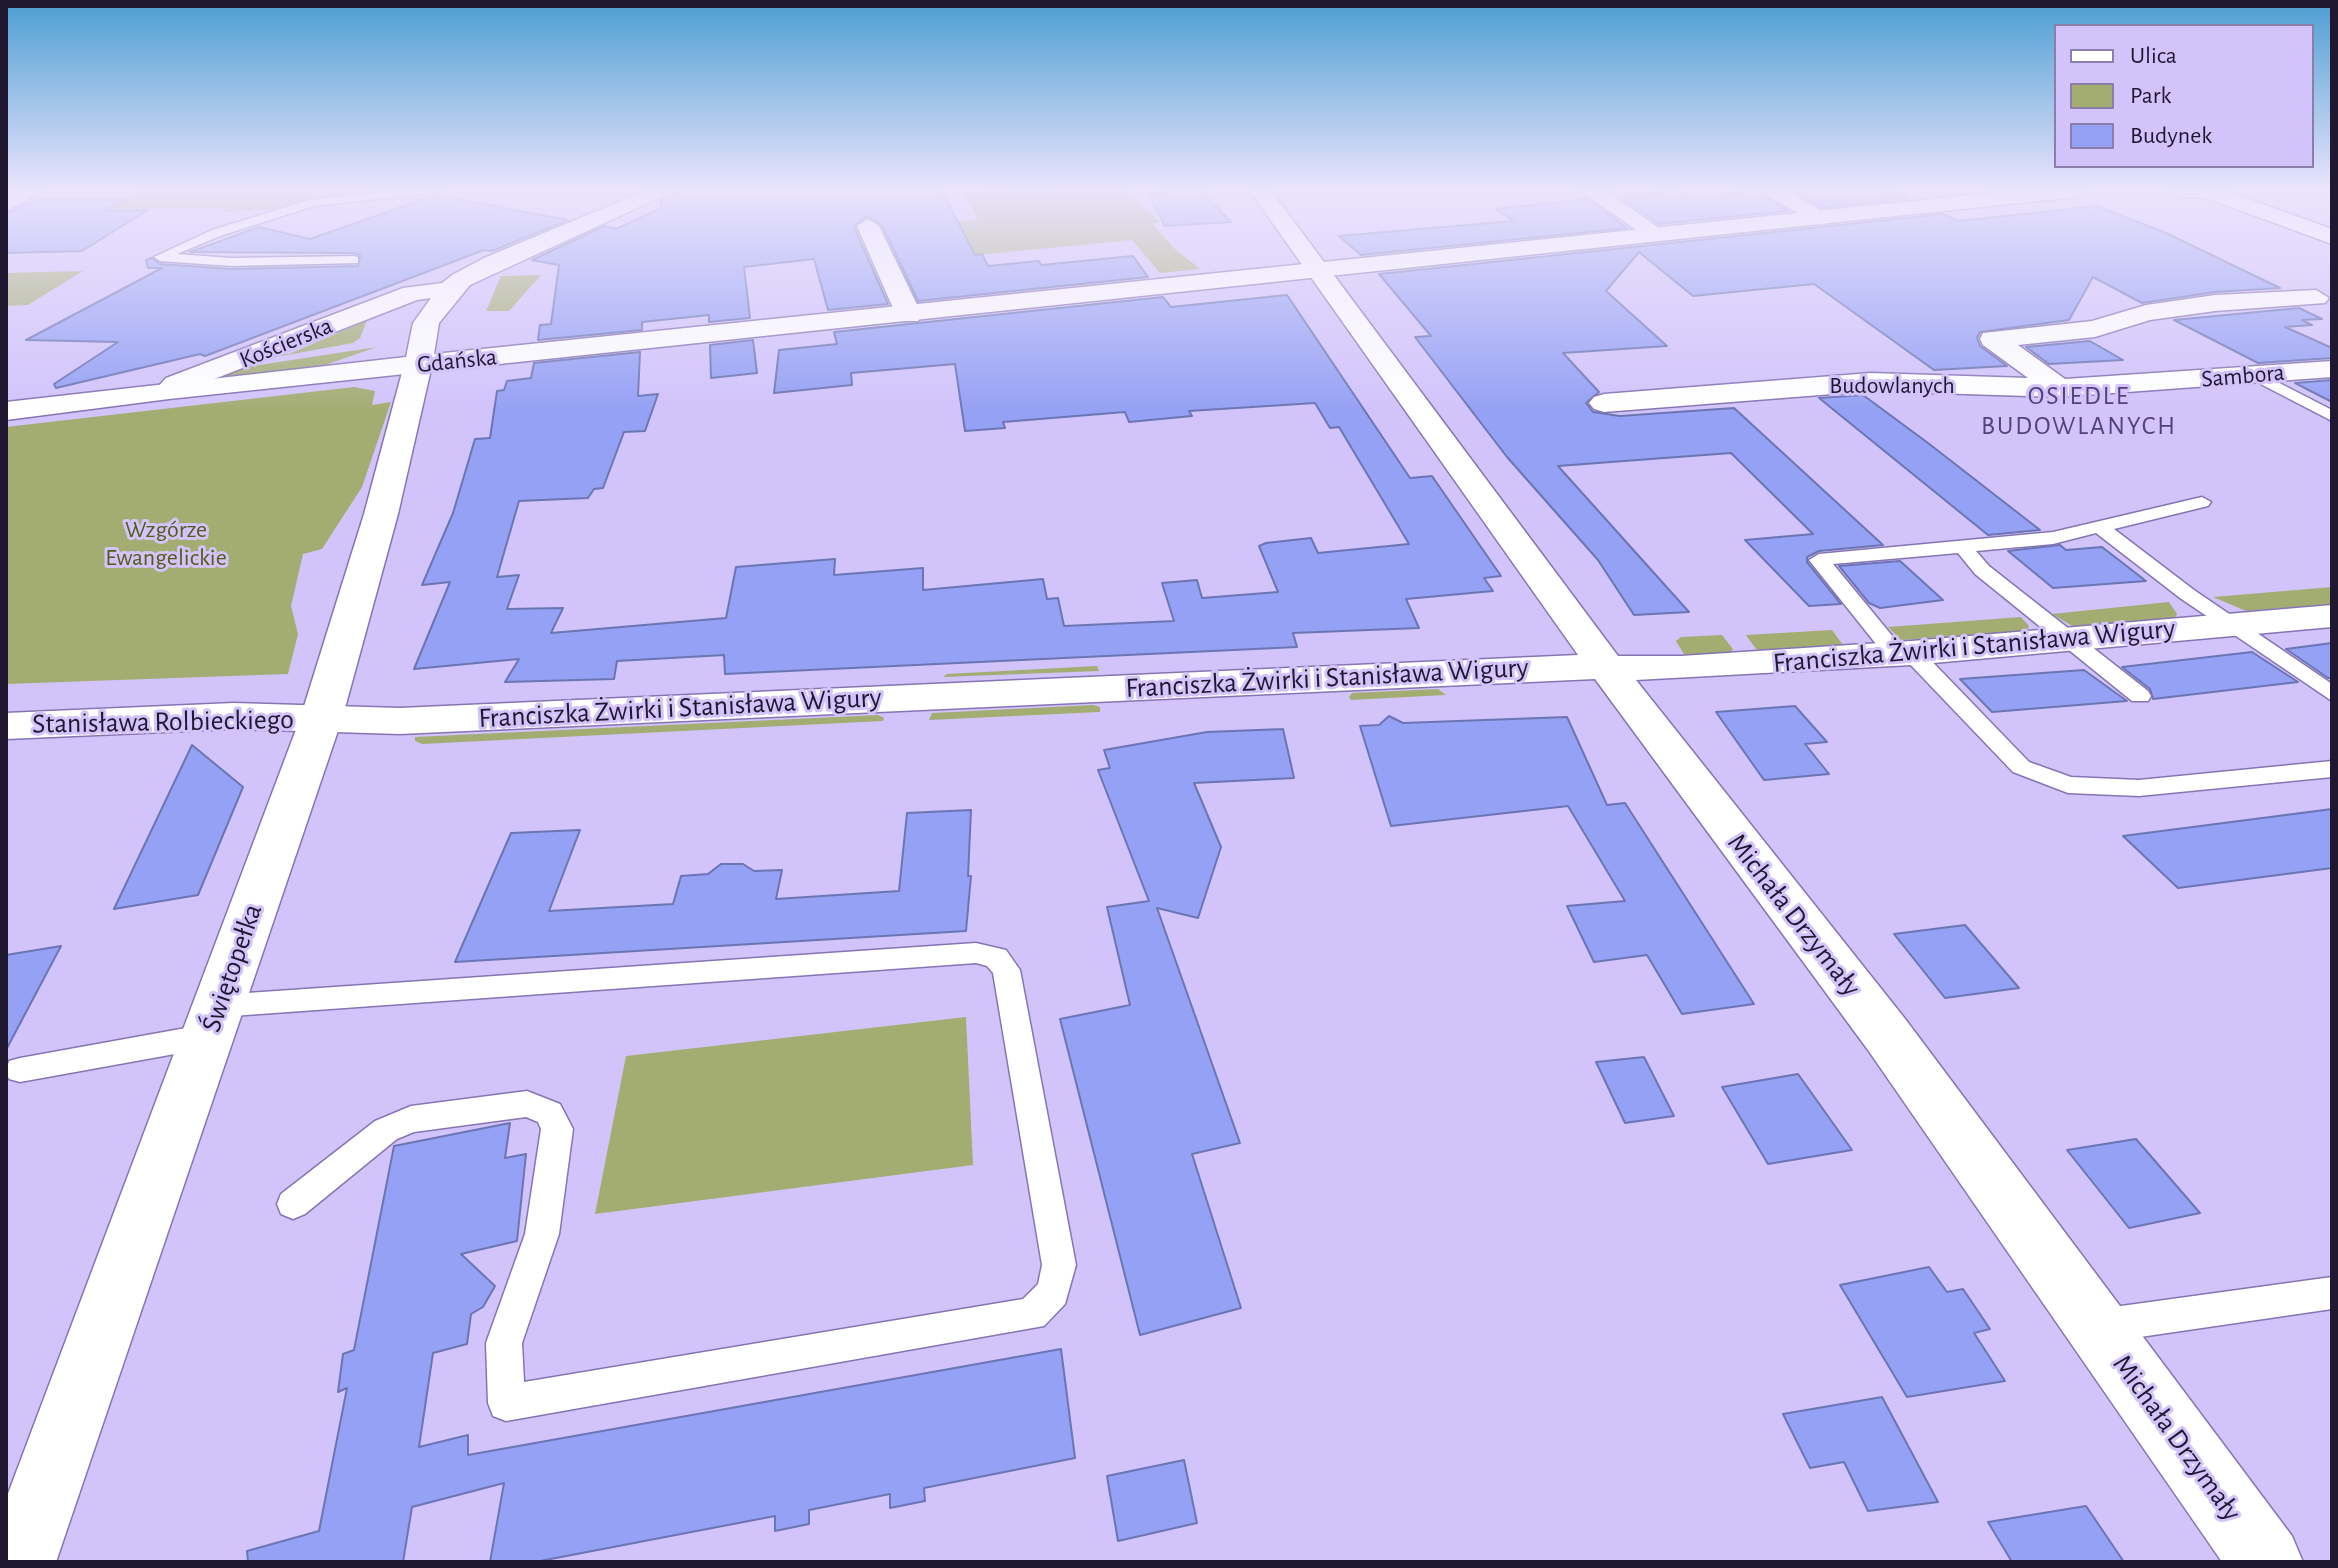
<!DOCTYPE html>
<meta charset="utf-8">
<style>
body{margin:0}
#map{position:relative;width:2338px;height:1568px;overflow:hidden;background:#d2c4fb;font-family:"Alegreya Sans",sans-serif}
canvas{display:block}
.frame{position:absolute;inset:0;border:8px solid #201831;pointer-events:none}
.legend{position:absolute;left:2054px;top:24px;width:260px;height:144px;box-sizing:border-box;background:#d2c4fb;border:2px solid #8b7faa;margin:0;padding:10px 14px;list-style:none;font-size:24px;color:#201831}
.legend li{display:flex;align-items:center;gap:16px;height:40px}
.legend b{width:40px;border:2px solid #8b7faa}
</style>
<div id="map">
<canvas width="2338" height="1568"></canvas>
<div class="frame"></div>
<ul class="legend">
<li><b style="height:10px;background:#fff"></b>Ulica</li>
<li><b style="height:22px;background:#a3ad72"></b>Park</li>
<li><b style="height:22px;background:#95a1f4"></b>Budynek</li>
</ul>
</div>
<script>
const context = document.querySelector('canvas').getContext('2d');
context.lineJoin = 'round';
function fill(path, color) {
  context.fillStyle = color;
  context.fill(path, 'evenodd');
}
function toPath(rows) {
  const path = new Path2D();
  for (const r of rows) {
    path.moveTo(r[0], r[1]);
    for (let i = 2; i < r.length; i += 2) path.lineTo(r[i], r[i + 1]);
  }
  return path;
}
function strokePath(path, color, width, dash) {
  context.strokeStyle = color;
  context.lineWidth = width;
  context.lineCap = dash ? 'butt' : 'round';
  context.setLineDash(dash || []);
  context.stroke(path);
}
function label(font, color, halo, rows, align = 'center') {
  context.font = font + ' "Alegreya Sans",sans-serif';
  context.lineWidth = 6;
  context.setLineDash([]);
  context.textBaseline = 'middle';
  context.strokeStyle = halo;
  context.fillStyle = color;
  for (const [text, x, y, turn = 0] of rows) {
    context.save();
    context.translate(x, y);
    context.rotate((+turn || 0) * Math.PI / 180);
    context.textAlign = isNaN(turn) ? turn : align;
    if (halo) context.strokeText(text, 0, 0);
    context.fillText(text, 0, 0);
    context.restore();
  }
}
const green = toPath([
 [142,191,383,191,383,192,331,196,281,209,224,212,221,208,102,209],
 [1127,191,1160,222,1153,224,1174,248,1200,269,1160,273,1132,240,967,256,948,224,978,219,962,192],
 [83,271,28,305,6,306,6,273],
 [541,275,509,311,486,311,501,276],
 [370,313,360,338,353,343,254,361,276,351,289,354,363,322,353,319],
 [377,347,325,365,207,379,233,369],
 [354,387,375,391,372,405,391,402,362,487,322,549,303,554,291,606,298,634,288,674,6,684,6,427],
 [2332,587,2332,604,2246,611,2213,597],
 [2169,602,2177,614,2175,618,2074,627,2052,614],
 [2021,617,2029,626,2027,631,1901,640,1888,627],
 [1832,630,1843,645,1763,651,1756,649,1746,635],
 [1722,635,1733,649,1730,653,1685,656,1676,641,1681,637],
 [1097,666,1099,671,943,677,947,674],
 [1438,689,1446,695,1351,700,1349,697,1352,693],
 [1093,705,1100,707,1100,712,929,720,932,713],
 [878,715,884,718,883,721,422,744,415,741,415,737],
 [966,1017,973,1165,595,1214,626,1056]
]);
const building = toPath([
 [677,191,942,191,975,255,982,254,988,266,1039,261,1041,265,1133,256,1148,277,918,301,882,225,866,216,854,227,888,304,828,310,814,259,744,267,750,318,709,322,709,315,642,322,642,330,538,340,540,325,551,324,559,265,532,260,604,226,616,229,660,209,661,200,677,191],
 [1183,191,1201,191,1231,222,1165,226,1148,194,1183,191],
 [1678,191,1690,198,1758,191,1788,211,1659,224,1619,196,1678,191],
 [1794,191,1892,191,1908,198,1821,208,1794,191],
 [436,195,568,220,492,251,484,250,205,356,200,354,56,388,54,384,118,342,26,340,162,268,148,268,146,260,152,258,160,264,231,269,358,266,360,255,353,253,190,252,259,227,310,239,436,195],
 [37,199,126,200,104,211,148,210,82,251,6,253,6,214,37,199],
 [1588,199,1627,228,1361,255,1339,236,1513,221,1496,209,1588,199],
 [2097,206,2166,233,2280,288,2215,292,2142,303,2093,277,2069,320,1980,332,1977,338,1980,346,2007,366,1934,370,1814,284,1693,296,1639,252,1606,291,1667,346,1563,353,1599,392,1586,403,1593,412,1620,416,1734,408,1883,545,1819,551,1807,557,1807,562,1841,604,1809,606,1745,540,1813,534,1731,453,1558,466,1689,612,1634,615,1598,560,1507,457,1415,337,1431,336,1379,274,1943,214,1959,221,2097,206],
 [1287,295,1410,478,1432,476,1501,576,1484,578,1493,591,1406,599,1419,628,1293,633,1297,647,725,674,724,655,617,661,614,679,505,682,519,659,414,669,450,582,422,585,453,513,475,439,490,438,497,391,504,390,507,381,531,378,534,363,640,352,638,396,658,394,645,431,624,432,603,488,594,489,588,498,519,501,497,577,519,575,507,609,563,608,551,633,726,618,736,567,835,559,834,575,923,568,923,590,1043,579,1047,599,1058,598,1064,626,1174,621,1162,583,1197,580,1202,598,1278,592,1259,546,1266,543,1311,538,1318,553,1409,544,1339,427,1330,428,1315,403,1189,411,1192,416,1129,422,1125,412,1003,422,1005,428,965,431,955,364,851,373,852,385,774,393,779,350,837,344,834,332,1163,297,1171,307,1287,295],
 [2299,308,2322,319,2302,320,2312,325,2285,327,2332,348,2332,358,2258,363,2174,320,2299,308],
 [753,340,757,373,711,378,710,345,753,340],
 [2090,341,2123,360,2049,364,2026,347,2090,341],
 [2332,380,2332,402,2295,383,2332,380],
 [1863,395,1928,443,2040,530,1988,535,1819,398,1863,395],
 [2060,545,2066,550,2102,547,2146,581,2053,588,2008,551,2060,545],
 [1900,561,1943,600,1880,608,1869,603,1839,566,1900,561],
 [2332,643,2332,678,2328,678,2286,649,2332,643],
 [2252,652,2298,682,2153,699,2150,689,2122,667,2252,652],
 [2084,670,2127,701,1992,712,1960,679,2084,670],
 [1795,706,1827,742,1805,744,1829,774,1764,780,1716,712,1795,706],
 [1389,716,1403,723,1567,717,1607,805,1625,803,1754,1004,1682,1014,1647,955,1594,962,1567,906,1625,901,1568,806,1391,826,1360,726,1379,725,1389,716],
 [1283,729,1294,778,1194,783,1221,847,1198,918,1157,908,1240,1143,1192,1154,1241,1308,1140,1335,1060,1019,1130,1005,1107,907,1149,901,1098,770,1110,768,1104,750,1207,732,1283,729],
 [192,745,243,787,198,895,114,909,192,745],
 [2332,809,2332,868,2178,888,2123,836,2332,809],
 [971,810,968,876,971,876,966,931,455,962,511,833,580,830,549,911,673,904,681,876,708,874,721,864,743,864,754,871,782,870,776,899,899,891,907,813,971,810],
 [1965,925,2019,988,1945,998,1894,934,1965,925],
 [61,946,6,1050,6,955,61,946],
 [1644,1057,1674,1116,1625,1123,1596,1062,1644,1057],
 [1798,1074,1852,1150,1768,1164,1722,1087,1798,1074],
 [510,1123,505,1158,526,1154,517,1241,461,1254,495,1286,483,1307,471,1314,467,1344,433,1353,419,1447,468,1435,468,1455,1061,1349,1075,1458,924,1488,925,1501,890,1508,890,1494,809,1510,809,1524,775,1531,775,1516,535,1562,490,1562,504,1483,412,1507,403,1562,248,1562,247,1551,319,1531,347,1388,338,1392,343,1354,354,1350,394,1146,510,1123],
 [2136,1139,2200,1213,2129,1228,2067,1150,2136,1139],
 [1929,1267,1947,1292,1963,1289,1990,1329,1974,1333,2005,1381,1907,1397,1840,1285,1929,1267],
 [1882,1397,1938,1502,1868,1511,1844,1462,1810,1468,1783,1414,1882,1397],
 [1184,1460,1197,1523,1118,1541,1107,1476,1184,1460],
 [2086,1506,2124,1562,2012,1562,1988,1522,2086,1506]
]);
const service = toPath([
 [400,191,446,191,314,206,220,236,177,254,231,258,353,256,358,257,358,263,231,266,160,261,154,257,212,230,309,200,400,191],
 [2254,370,2332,410,2332,421,2249,378,2246,375,2254,370],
 [2202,497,2211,502,2208,506,2114,529,2194,590,2332,684,2332,701,2180,598,2096,533,2053,544,1976,551,1989,566,2148,691,2151,696,2148,701,2132,701,1975,574,1958,553,1833,564,1903,649,1919,648,2029,762,2071,777,2139,780,2332,761,2332,777,2139,796,2068,793,2013,772,1904,658,1888,659,1809,560,1819,554,2053,532,2202,497],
 [976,943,1006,950,1020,970,1076,1265,1065,1304,1044,1326,506,1421,493,1416,488,1403,486,1343,525,1234,541,1129,538,1122,526,1117,414,1132,397,1139,305,1214,293,1219,281,1214,277,1204,281,1194,375,1121,411,1106,527,1091,560,1104,573,1129,559,1234,522,1343,524,1382,1023,1299,1038,1284,1042,1265,993,973,987,966,976,963,218,1017,208,1014,204,1006,208,998,218,995,976,943],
 [208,1024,218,1028,223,1036,218,1044,208,1048,20,1082,9,1079,6,1072,9,1061,20,1058,208,1024],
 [2332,1277,2332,1309,2099,1343,2086,1338,2081,1326,2086,1314,2099,1309,2332,1277]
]);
const minor = toPath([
 [1250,191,1271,191,1618,656,1681,656,1911,641,2332,605,2332,627,1911,665,1636,680,1906,1020,2292,1536,2303,1562,2222,1562,1868,1050,1595,679,400,734,234,729,6,739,6,713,234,703,400,708,1578,655,1250,191],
 [1581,191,1606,191,1669,235,1666,240,1650,240,1581,191],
 [1761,191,1788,191,1833,218,1822,225,1814,223,1761,191],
 [868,219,879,226,922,315,918,321,900,321,896,315,857,226,868,219],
 [450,282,459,284,462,289,459,294,417,300,186,390,179,396,159,396,155,390,166,378,403,288,450,282],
 [2316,290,2329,298,2325,303,2215,311,2150,320,2095,337,2018,345,2065,379,2332,361,2332,377,2059,397,1871,391,1604,412,1594,409,1589,403,1594,397,1604,394,1871,373,2028,378,1983,345,1980,339,1983,333,2092,321,2146,305,2215,295,2316,290]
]);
const tertiary = toPath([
 [15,191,43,191,6,211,6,196,15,191],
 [2195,191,2226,191,2332,229,2332,244,2198,195,2195,191],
 [418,357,428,359,432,365,398,514,342,719,56,1562,6,1562,6,1499,300,719,364,514,404,365,408,359,418,357]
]);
const secondary = toPath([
 [645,191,674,191,470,285,439,323,434,354,2010,191,2085,191,2075,197,169,399,6,420,6,402,406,357,413,323,441,284,452,275,484,258,645,191],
 [2171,191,2216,191,2206,197,2181,197,2171,191]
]);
const farStreetnames = [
 ["Kościerska",286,343,-22],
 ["Gdańska",457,361,-6],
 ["Sambora",2243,376,-5],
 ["Budowlanych",1892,386]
];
const farParknames = [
 ["Wzgórze",166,530],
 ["Ewangelickie",166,558]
];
const farNeighbourhoodnames = [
 ["OSIEDLE",2079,396],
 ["BUDOWLANYCH",2079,426]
];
const streetNames = [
 ["Franciszka Żwirki i Stanisława Wigury",1974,646,-5],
 ["Franciszka Żwirki i Stanisława Wigury",1327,678,-3],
 ["Franciszka Żwirki i Stanisława Wigury",680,708,-3],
 ["Stanisława Rolbieckiego",163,722,-1],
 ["Michała Drzymały",1794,915,52],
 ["Świętopełka",232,968,-71],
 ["Michała Drzymały",2177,1438,54]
];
fill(green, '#a3ad72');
fill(building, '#95a1f4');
strokePath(building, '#6c75b3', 2);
strokePath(service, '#8674b3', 3);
strokePath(minor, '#8674b3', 3);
strokePath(tertiary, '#8674b3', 3);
strokePath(secondary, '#8674b3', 3);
fill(service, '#fff');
fill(minor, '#fff');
fill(tertiary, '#fff');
fill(secondary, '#fff');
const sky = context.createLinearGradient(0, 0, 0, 411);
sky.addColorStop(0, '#4b9ed2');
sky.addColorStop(0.46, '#ebe4fd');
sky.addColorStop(1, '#ebe4fd00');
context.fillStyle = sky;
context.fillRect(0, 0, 2338, 411);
label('24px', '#201831', '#d2c4fb', farStreetnames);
label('24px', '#535b17', '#d2c4fb', farParknames);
context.letterSpacing = '2px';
label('26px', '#53417c', '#d2c4fb', farNeighbourhoodnames);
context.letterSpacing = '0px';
label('28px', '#201831', '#d2c4fb', streetNames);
</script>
